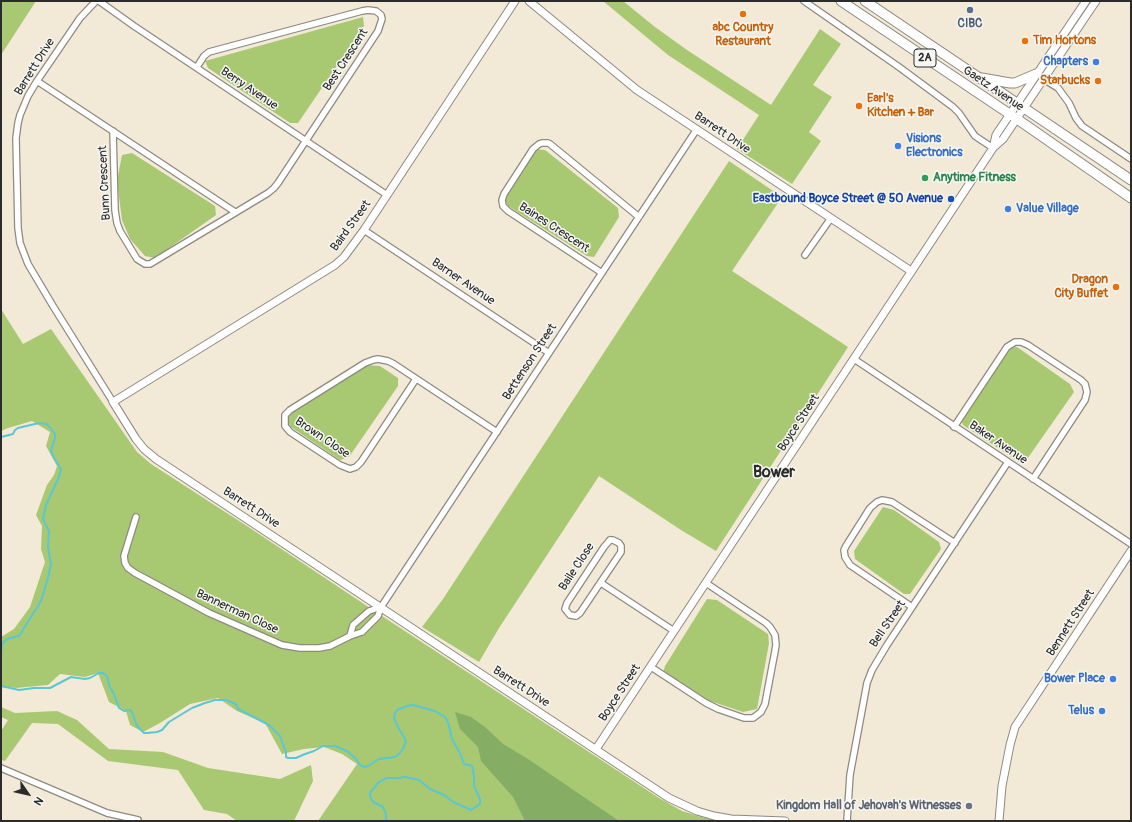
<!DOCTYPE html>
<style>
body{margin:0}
#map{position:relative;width:1132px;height:822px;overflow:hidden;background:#f2e9d6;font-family:Pangolin,sans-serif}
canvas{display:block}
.frame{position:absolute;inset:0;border:2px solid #2b2b2b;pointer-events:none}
.north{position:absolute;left:8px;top:774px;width:40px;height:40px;-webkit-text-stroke:3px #f6f6f2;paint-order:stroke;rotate:124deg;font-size:11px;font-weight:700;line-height:16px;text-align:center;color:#2b2b2b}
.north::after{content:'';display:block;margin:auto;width:14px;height:18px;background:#2b2b2b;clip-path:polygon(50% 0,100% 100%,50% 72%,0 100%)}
</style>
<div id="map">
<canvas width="1132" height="822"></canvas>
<div class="frame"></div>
<div class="north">N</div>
</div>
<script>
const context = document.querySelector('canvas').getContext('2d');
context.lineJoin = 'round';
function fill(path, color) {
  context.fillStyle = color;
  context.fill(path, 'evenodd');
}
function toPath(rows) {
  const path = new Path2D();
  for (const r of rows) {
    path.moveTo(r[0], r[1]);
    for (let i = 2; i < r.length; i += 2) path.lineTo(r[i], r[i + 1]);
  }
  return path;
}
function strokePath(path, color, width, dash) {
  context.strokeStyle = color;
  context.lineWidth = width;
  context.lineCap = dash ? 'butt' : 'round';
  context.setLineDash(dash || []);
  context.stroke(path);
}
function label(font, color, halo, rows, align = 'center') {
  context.font = font + ' Pangolin,sans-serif';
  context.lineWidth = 3;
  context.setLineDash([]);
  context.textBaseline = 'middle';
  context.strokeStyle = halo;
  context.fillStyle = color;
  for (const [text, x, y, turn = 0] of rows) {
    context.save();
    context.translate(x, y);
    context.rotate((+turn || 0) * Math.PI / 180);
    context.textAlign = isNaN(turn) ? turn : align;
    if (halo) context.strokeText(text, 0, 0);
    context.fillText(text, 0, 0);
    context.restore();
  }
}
const green = toPath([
 [1,1,36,1,1,55],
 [603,1,623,1,655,27,687,50,771,105,820,29,841,44,813,85,832,97,809,132,821,141,792,184,737,149,759,115,668,55],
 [363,17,364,26,298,123,290,123,208,68,205,61],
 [534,149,545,150,618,208,619,217,594,257,587,256,508,206,504,197],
 [132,153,215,206,216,215,155,258,145,256,130,239,122,220,117,181,122,155],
 [729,161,782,197,732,271,848,347,716,551,681,530,599,476,499,628,479,662,422,627,443,599],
 [1,309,23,344,51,329,137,452,151,464,250,528,382,616,659,798,682,811,701,817,720,821,318,821,357,764,342,754,324,747,304,749,282,754,265,723,237,711,218,698,190,704,160,723,143,732,130,725,126,711,109,702,98,673,85,677,60,674,48,685,16,688,1,686,1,637,14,629,30,607,45,562,41,549,42,526,36,515,47,485,54,475,57,466,46,446,50,432,32,421,8,428,1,431],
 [1017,347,1070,384,1074,392,1025,462,1019,462,963,425,960,417,1006,348],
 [365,365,380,366,398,378,398,386,349,457,340,460,291,427,285,418,288,412],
 [883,507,894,510,939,542,941,549,910,594,904,594,855,559,854,551],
 [707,599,717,600,768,634,769,643,757,709,743,712,707,700,663,673,665,666],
 [1,707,15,713,57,711,77,720,109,749,163,752,208,768,280,779,311,765,313,781,294,821,237,821,227,814,204,810,178,770,108,761,58,724,32,723,5,761,1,760,1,731,8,720,1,717]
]);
const forest = toPath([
 [455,712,471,717,485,727,503,744,528,759,619,821,525,821,513,797,481,761,478,747,460,729]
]);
const stream = toPath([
 [1,437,13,434,15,430,18,428,39,423,47,424,55,434,55,438,51,451,54,458,61,469,59,477,46,505,43,519,49,531,48,547,51,564,48,578,41,601,19,636,7,639,2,644,1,655],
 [1,686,19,690,34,688,50,688,71,677,85,679,90,678,99,673,103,673,107,676,109,685,114,694,119,708,124,711,130,710,132,712,137,726,144,733,147,733,157,732,162,730,169,722,192,708,205,703,215,700,226,700,234,703,237,706,238,709,269,725,280,736,286,752,286,757,288,758,296,758,305,754,314,751,323,746,335,746,347,751,356,759,360,765,365,767,368,766,379,759,395,757,400,753,403,749,406,742,405,739,398,727,394,718,395,713,397,710,407,706,413,705,435,711,445,717,448,722,452,739,460,753,464,764,469,765,472,766,474,776,474,786,480,799,480,804,471,810,453,802,444,795,430,789,419,780,405,777,399,778,387,778,379,782,370,793,370,796,373,802,383,807,386,814,386,821]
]);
const minor = toPath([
 [96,1,80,18,37,81,28,96,20,115,18,123,16,138,18,228,20,243,28,264,53,306,113,402],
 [99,1,134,26,387,195],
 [804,1,899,67,953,107,959,113,975,136,993,148],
 [1042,78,1058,88,1069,103,1076,118,1082,126,1131,159],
 [37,81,235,212],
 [113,131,115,210,117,223,120,231,137,259,145,264,150,264,268,193,274,188,278,183,378,31,382,19,381,15,376,11,368,10,362,11,209,52,204,56,197,67],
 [364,230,549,353],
 [805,255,831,218],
 [602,273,508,211,503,206,502,200,504,194,533,149,539,144,542,143,548,143,550,144,639,217],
 [854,359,1131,544],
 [416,379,361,462,356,467,350,469,340,465,290,432,285,426,285,415,290,410,365,363,373,360,378,359,388,361,394,364,456,405,497,432],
 [954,427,1007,347,1015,342,1021,342,1028,345,1081,380,1085,384,1087,392,1085,400,1033,479],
 [136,517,124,556,125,563,128,568,135,573,209,613,282,645,300,648,319,648,330,646,350,636,362,632,378,616,381,607,385,601,697,129],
 [610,540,613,540,619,543,621,546,621,552,580,613,576,616,570,615,565,609,567,603,604,547,610,540],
 [601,583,674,631],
 [912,607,850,565,845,557,844,550,846,546,870,508,877,502,882,500,892,502,955,543],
 [350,636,353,625,369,611,381,607],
 [651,667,706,703,718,709,744,718,753,718,761,712,765,704,775,651,776,645,775,635,770,627,766,623,706,583],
 [1,768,107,813,138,820],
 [847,821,850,775,867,683,872,670,887,645,1008,462]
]);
const tertiary = toPath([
 [515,1,364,230,344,257,335,265,113,402,136,439,144,449,156,459,669,798,697,811,714,816,731,819,785,821],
 [529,1,637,90,911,271],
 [993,148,996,135,1086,1],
 [596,749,993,148,1003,139,1096,1],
 [999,821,1002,786,1010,745,1015,727,1131,551]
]);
const primary = toPath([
 [841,1,1017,119,1131,198],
 [865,1,1131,180],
 [982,78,1010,83,1015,83,1036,74]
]);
const markers = [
 [970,10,4,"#5c6f8a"],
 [743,14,4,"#e8710a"],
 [1025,41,4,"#e8710a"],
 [1096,62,4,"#3f7fe0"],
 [1098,81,4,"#e8710a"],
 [859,106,4,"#e8710a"],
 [898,146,4,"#3f7fe0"],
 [925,178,4,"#2e9e5b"],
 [951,199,4,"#1a4fb4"],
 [1008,209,4,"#3f7fe0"],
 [1116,287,4,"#e8710a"],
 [1113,679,4,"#3f7fe0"],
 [1102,711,4,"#3f7fe0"],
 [969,806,4,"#6b7280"]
];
const shields = [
 [925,58,22]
];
const shieldNames = [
 ["2A",925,58]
];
const serviceNames = [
 ["CIBC",970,24]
];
const foodNames = [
 ["abc Country",743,28,"center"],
 ["Restaurant",743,42,"center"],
 ["Tim Hortons",1033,41],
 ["Starbucks",1090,81,"right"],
 ["Earl's",867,99],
 ["Kitchen + Bar",867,113],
 ["Dragon",1108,280,"right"],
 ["City Buffet",1108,294,"right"]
];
const streetNames = [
 ["Best Crescent",346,60,-57],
 ["Barrett Drive",35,67,-58],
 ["Berry Avenue",249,89,34],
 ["Gaetz Avenue",993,89,34],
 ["Barrett Drive",722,133,34],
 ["Bunn Crescent",105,183,-93],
 ["Baird Street",351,226,-54],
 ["Baines Crescent",554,228,33],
 ["Barner Avenue",463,282,34],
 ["Bettenson Street",530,362,-57],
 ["Boyce Street",799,423,-57],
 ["Brown Close",322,438,34],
 ["Baker Avenue",998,443,34],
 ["Barrett Drive",251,508,33],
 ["Baile Close",577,567,-57],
 ["Bannerman Close",237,612,25],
 ["Bennett Street",1071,623,-57],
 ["Bell Street",888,624,-56],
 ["Barrett Drive",521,687,33],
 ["Boyce Street",620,693,-57]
];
const shopNames = [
 ["Chapters",1088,62],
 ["Visions",906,139,"left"],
 ["Electronics",906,153,"left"],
 ["Value Village",1016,209,"left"],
 ["Bower Place",1105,679],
 ["Telus",1094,711]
];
const leisureNames = [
 ["Anytime Fitness",933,178]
];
const transitNames = [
 ["Eastbound Boyce Street @ 50 Avenue",943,199]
];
const worshipNames = [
 ["Kingdom Hall of Jehovah's Witnesses",961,806]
];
const districtNames = [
 ["Bower",774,473]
];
fill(green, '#a8c972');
fill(forest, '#86ad64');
strokePath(stream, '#5bc7d2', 2);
strokePath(minor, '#8e8a80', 8);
strokePath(tertiary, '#8e8a80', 9);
strokePath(primary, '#8e8a80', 11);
strokePath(minor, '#fff', 5.5);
strokePath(tertiary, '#fff', 7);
strokePath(primary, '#fff', 9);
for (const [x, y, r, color] of markers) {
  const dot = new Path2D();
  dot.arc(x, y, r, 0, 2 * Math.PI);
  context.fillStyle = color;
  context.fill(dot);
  strokePath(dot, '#f6f6f2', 1.5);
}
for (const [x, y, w] of shields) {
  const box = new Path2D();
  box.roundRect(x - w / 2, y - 9, w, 18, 3);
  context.fillStyle = '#f6f6f2';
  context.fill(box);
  strokePath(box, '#2b2b2b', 1);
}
label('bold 11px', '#2b2b2b', null, shieldNames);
label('bold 12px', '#4e5e75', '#f6f6f2', serviceNames);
label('bold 12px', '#c56008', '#f6f6f2', foodNames, 'left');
label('12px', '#2b2b2b', '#f6f6f2', streetNames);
label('bold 12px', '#366cbe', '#f6f6f2', shopNames, 'right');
label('bold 12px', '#27864d', '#f6f6f2', leisureNames, 'left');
label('bold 12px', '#164399', '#f6f6f2', transitNames, 'right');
label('bold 12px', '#5b616d', '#f6f6f2', worshipNames, 'right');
label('bold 16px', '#2b2b2b', '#f6f6f2', districtNames);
</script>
